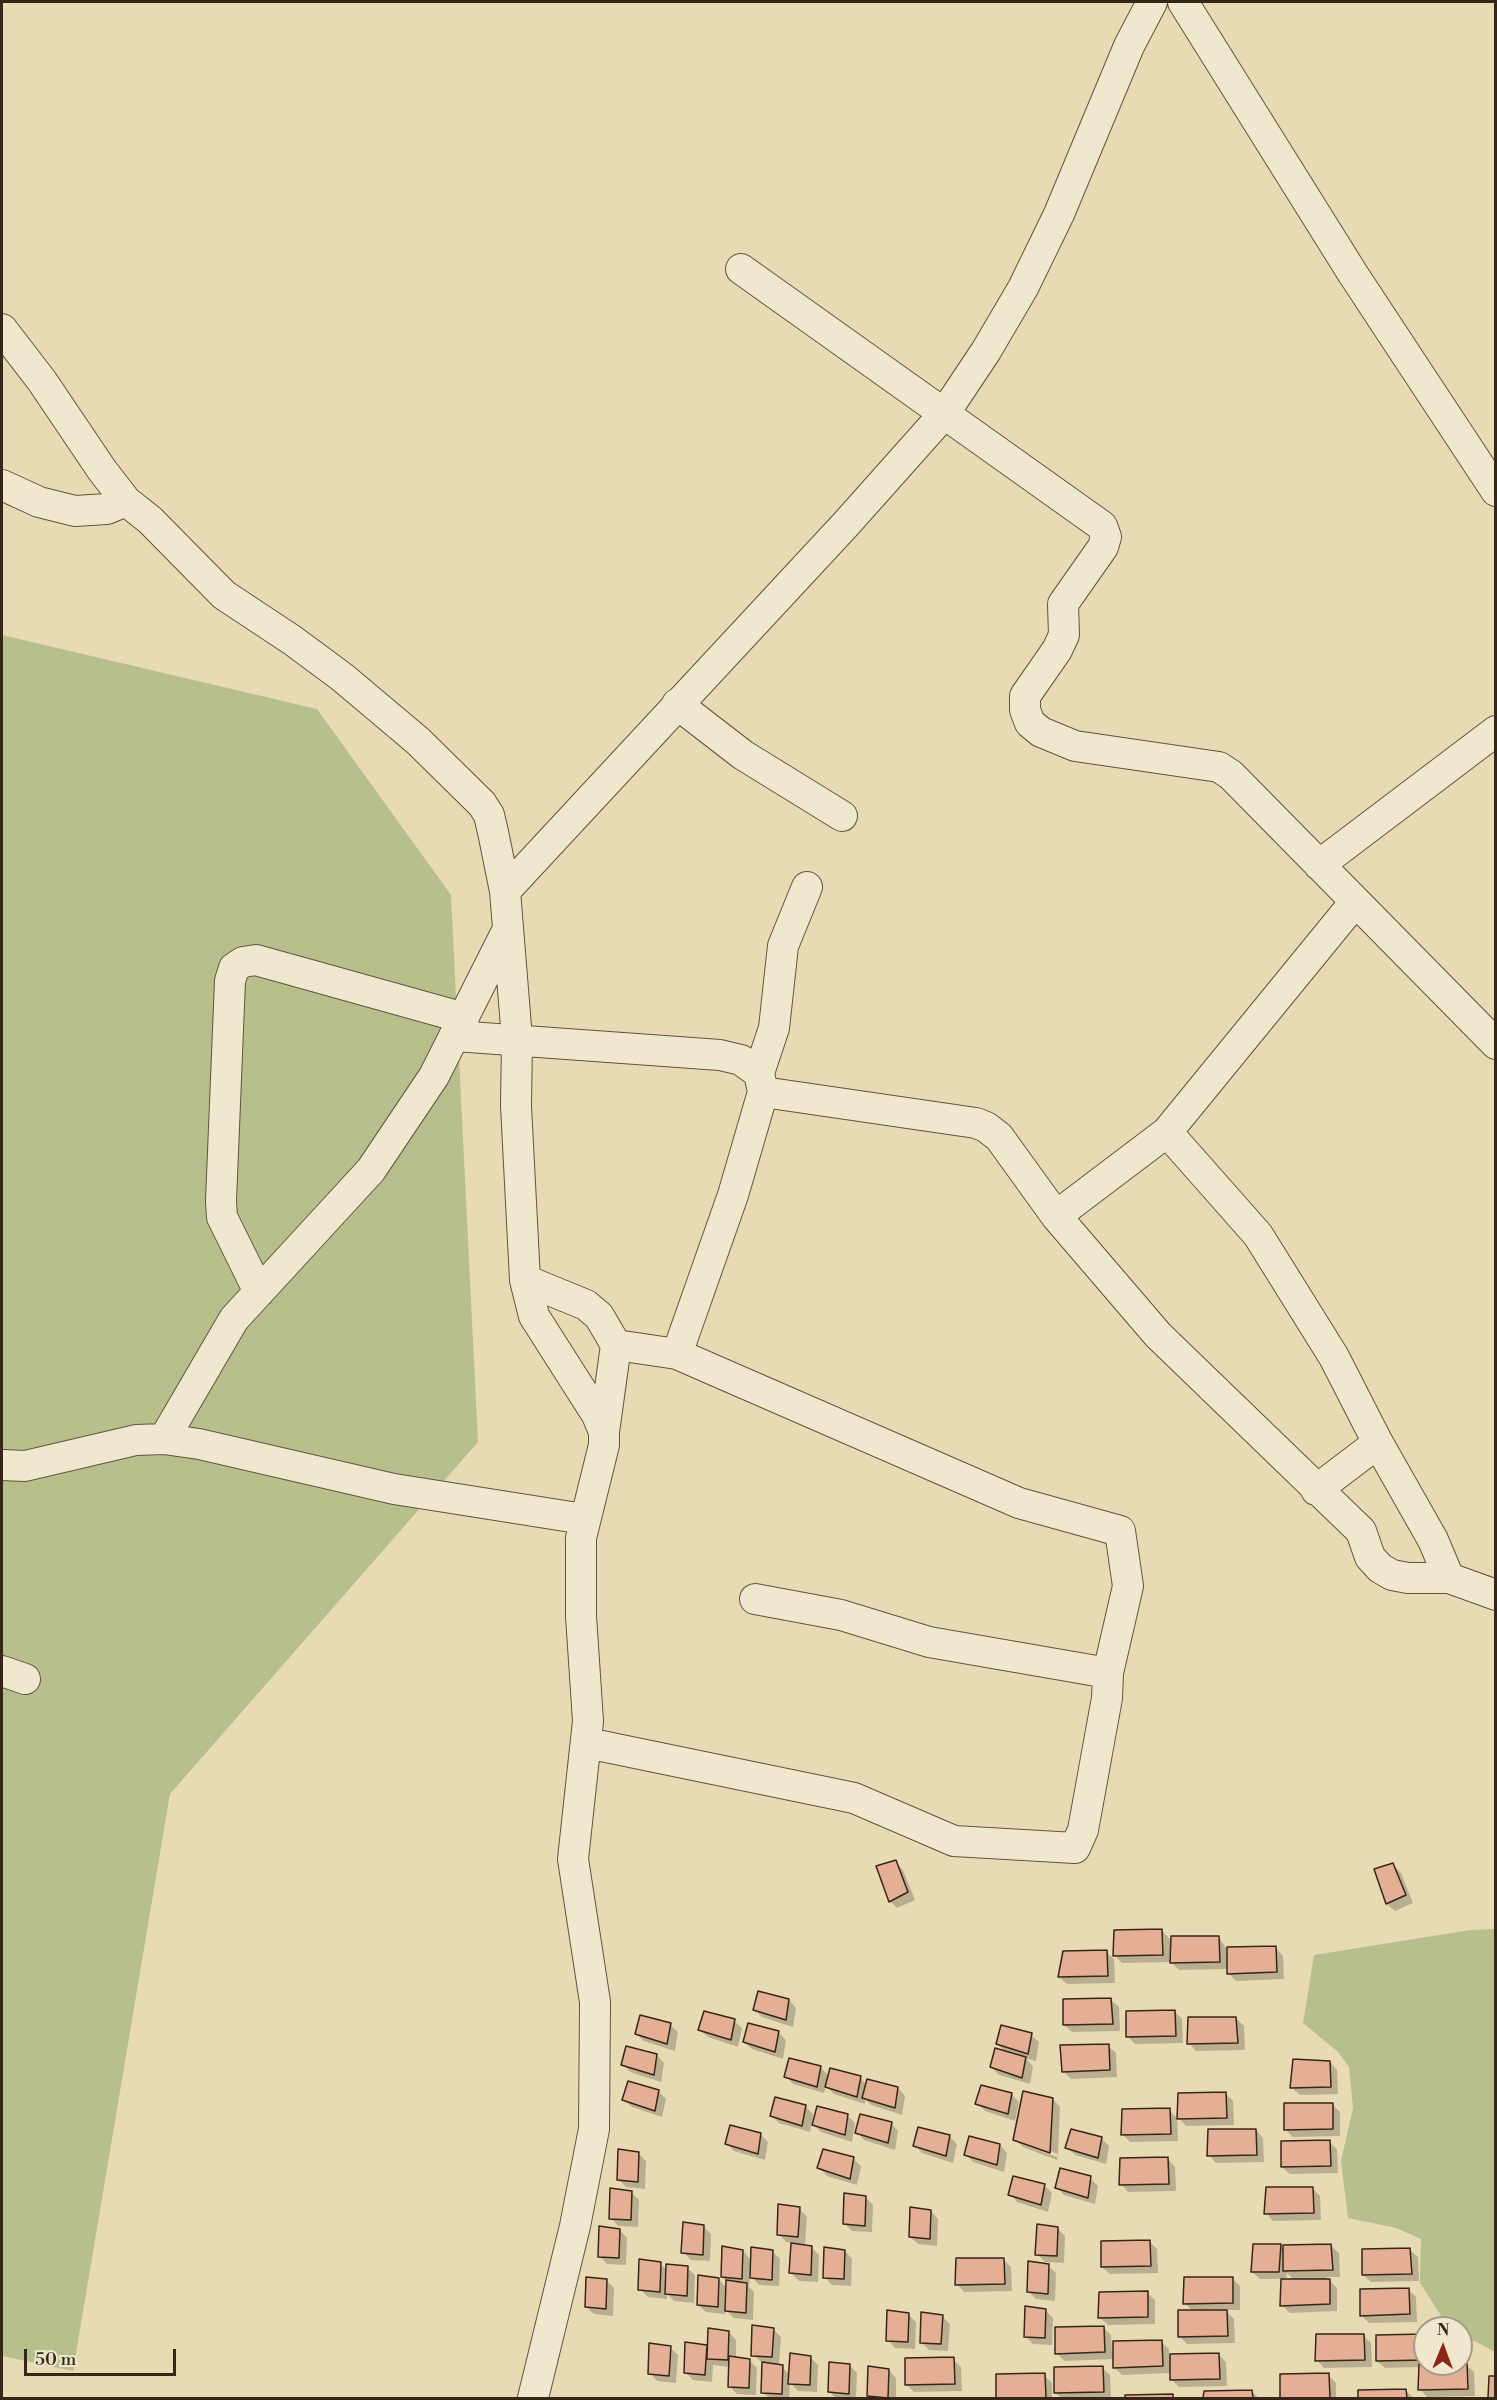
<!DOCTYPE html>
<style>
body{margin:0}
#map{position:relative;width:1497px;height:2400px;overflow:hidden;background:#e8dbb4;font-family:"Libre Bodoni",serif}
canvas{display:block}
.frame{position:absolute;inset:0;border:3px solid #352618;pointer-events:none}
.north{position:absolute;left:1413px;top:2316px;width:60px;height:60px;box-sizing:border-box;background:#f0e8ce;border:2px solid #a59a85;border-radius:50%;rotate:1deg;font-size:16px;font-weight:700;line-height:24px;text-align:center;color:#352618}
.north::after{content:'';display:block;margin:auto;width:21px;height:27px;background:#8f2418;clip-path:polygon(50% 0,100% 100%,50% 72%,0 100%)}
.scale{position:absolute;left:24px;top:2349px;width:152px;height:27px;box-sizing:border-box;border:3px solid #352618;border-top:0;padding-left:8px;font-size:18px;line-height:21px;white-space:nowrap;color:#352618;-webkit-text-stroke:4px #f0e8ce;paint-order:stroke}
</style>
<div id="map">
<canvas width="1497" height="2400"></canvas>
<div class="frame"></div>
<div class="north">N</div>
<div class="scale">50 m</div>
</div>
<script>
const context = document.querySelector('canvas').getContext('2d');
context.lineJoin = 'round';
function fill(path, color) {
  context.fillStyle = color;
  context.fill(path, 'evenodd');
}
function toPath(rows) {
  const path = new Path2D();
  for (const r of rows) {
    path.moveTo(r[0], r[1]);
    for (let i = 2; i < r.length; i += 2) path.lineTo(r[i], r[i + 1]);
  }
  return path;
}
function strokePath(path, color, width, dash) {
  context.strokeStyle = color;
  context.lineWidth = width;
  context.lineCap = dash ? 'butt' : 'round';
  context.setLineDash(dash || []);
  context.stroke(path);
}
const green = toPath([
 [2,635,317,709,451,895,478,1442,170,1794,73,2371,2,2356],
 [1495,1929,1496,1929,1495,2352,1461,2334,1461,2328,1449,2328,1420,2283,1421,2239,1396,2228,1348,2218,1341,2161,1353,2108,1349,2067,1338,2052,1303,2023,1314,1955,1470,1930]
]);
const shadow = toPath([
 [895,1862,903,1870,915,1900,897,1908,890,1901],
 [1393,1865,1401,1873,1413,1903,1395,1911,1387,1904,1376,1870],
 [1162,1931,1172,1941,1219,1937,1226,1948,1276,1948,1283,1956,1284,1979,1236,1981,1228,1973,1229,1969,1179,1970,1171,1962,1122,1963,1115,1956],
 [1106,1952,1114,1959,1115,1983,1067,1984,1059,1977],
 [789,2000,796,2008,793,2027,762,2017,755,2010],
 [1111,2000,1119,2007,1120,2031,1072,2032,1064,2025],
 [1175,2012,1182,2019,1183,2043,1135,2044,1128,2037],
 [1236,2018,1244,2026,1245,2050,1196,2051,1189,2043],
 [734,2021,742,2028,738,2047,708,2037,700,2030],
 [670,2025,678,2032,675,2051,644,2041,636,2034],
 [778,2032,786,2040,783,2059,752,2049,744,2042],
 [1031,2035,1039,2042,1036,2061,1025,2058,1033,2066,1030,2084,999,2075,991,2067,1007,2053,997,2044],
 [1108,2046,1116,2053,1117,2077,1071,2079,1063,2071],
 [657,2055,664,2063,661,2082,630,2072,623,2064],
 [1330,2062,1337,2070,1338,2094,1300,2095,1292,2088],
 [820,2067,829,2076,860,2078,867,2085,898,2088,905,2096,902,2115,871,2105,865,2099,865,2104,834,2094,826,2086,824,2093,793,2084,786,2076],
 [658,2091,666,2099,662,2117,632,2107,624,2100],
 [1011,2094,1019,2102,1015,2121,985,2111,977,2103],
 [1226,2094,1233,2101,1234,2125,1186,2126,1179,2118],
 [1053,2099,1060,2107,1058,2154,1021,2141,1021,2144,1057,2157,1058,2155,1057,2160,1023,2147,1015,2139],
 [1332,2104,1340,2112,1340,2136,1293,2137,1285,2129],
 [805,2106,813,2114,810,2132,779,2123,771,2115],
 [1169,2110,1177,2118,1178,2141,1130,2142,1123,2135],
 [848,2116,855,2123,852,2142,821,2132,812,2123],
 [891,2123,898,2131,895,2150,864,2140,857,2132],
 [1256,2130,1263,2138,1264,2162,1216,2163,1209,2155],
 [760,2134,768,2142,765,2160,734,2151,727,2143],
 [949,2136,957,2144,953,2163,922,2153,915,2145],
 [1101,2138,1109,2146,1106,2164,1075,2155,1067,2147],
 [1329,2142,1337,2149,1338,2173,1290,2174,1282,2167],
 [1000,2145,1007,2153,1004,2172,973,2162,966,2154],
 [639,2154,646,2161,645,2189,626,2187,618,2179],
 [853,2159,861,2166,857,2185,827,2176,819,2168],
 [1168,2159,1175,2167,1176,2191,1128,2192,1121,2184],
 [1090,2178,1098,2186,1095,2204,1064,2195,1057,2187],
 [1044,2185,1052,2193,1048,2212,1017,2202,1010,2194],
 [1312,2188,1320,2196,1321,2220,1273,2221,1266,2213],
 [631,2192,639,2200,638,2227,618,2226,611,2218],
 [865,2197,873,2205,872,2232,852,2231,845,2224],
 [799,2209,807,2216,805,2246,811,2247,819,2255,818,2282,799,2281,791,2273,792,2243,786,2242,779,2234],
 [931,2211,938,2219,937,2246,918,2244,910,2237],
 [703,2226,711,2234,710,2261,691,2260,683,2252],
 [1057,2228,1065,2236,1064,2263,1045,2262,1037,2254],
 [620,2230,627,2238,626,2265,607,2264,599,2256],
 [1149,2241,1157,2249,1158,2273,1110,2274,1102,2267],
 [1280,2245,1284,2250,1331,2246,1339,2253,1340,2277,1326,2277,1337,2288,1337,2311,1290,2313,1282,2305,1282,2279,1260,2279,1252,2272],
 [1287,2273,1294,2280,1286,2280],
 [1410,2250,1418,2257,1419,2281,1371,2282,1363,2275],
 [743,2251,752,2261,772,2251,780,2259,779,2286,759,2285,750,2275,749,2287,754,2292,753,2320,734,2318,725,2309,725,2314,706,2312,698,2305,718,2279,727,2288,727,2282,722,2277],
 [845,2251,852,2259,851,2286,832,2285,824,2277],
 [1003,2259,1011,2267,1012,2291,964,2292,957,2284],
 [660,2264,668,2271,687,2268,695,2275,694,2303,674,2301,667,2294,667,2299,648,2297,640,2289],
 [1048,2266,1056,2273,1055,2301,1036,2299,1028,2291],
 [1232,2278,1240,2286,1240,2310,1225,2310,1234,2319,1235,2343,1187,2344,1179,2336,1193,2312,1185,2303],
 [607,2281,614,2288,613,2316,594,2314,586,2307],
 [1409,2290,1416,2297,1417,2322,1369,2323,1361,2315],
 [1147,2293,1155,2300,1155,2324,1108,2325,1100,2318],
 [1045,2310,1053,2318,1052,2345,1033,2344,1025,2336],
 [908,2314,916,2322,915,2349,895,2348,888,2340],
 [942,2316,950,2324,948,2351,929,2350,921,2342],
 [1104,2328,1111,2335,1112,2353,1161,2342,1169,2349,1169,2355,1218,2354,1226,2362,1227,2386,1179,2387,1171,2379,1172,2373,1122,2375,1114,2367,1114,2359,1064,2361,1057,2353],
 [773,2329,781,2337,779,2366,790,2374,810,2357,818,2365,817,2392,798,2391,790,2383,789,2398,769,2398,762,2392,763,2363,753,2355],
 [729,2332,736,2340,736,2359,749,2360,757,2368,756,2395,737,2394,729,2386,730,2367,713,2365,712,2382,693,2380,686,2373,687,2344,709,2347],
 [1363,2335,1371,2343,1372,2367,1324,2368,1317,2360],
 [1425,2336,1425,2364,1466,2365,1474,2372,1475,2396,1427,2397,1420,2389,1420,2367,1385,2368,1377,2361],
 [670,2348,678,2355,676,2383,657,2381,650,2373],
 [953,2359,961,2367,962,2391,914,2392,906,2384],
 [850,2366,857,2373,856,2398,836,2398,829,2392],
 [1102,2368,1110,2375,1111,2398,1061,2398,1055,2392],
 [889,2370,896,2378,896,2398,871,2398,868,2396],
 [1044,2375,1052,2383,1052,2398,997,2398,998,2376],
 [1328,2375,1336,2383,1336,2398,1281,2398,1282,2376],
 [1360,2391,1406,2391,1414,2398,1359,2398],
 [1205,2392,1252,2392,1259,2398,1205,2398],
 [1173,2396,1175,2398,1126,2398,1126,2397]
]);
const building = toPath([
 [896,1860,908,1892,889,1902,876,1866,896,1860],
 [1393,1863,1406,1895,1386,1904,1374,1869,1393,1863],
 [1162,1929,1163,1955,1113,1956,1114,1930,1162,1929],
 [1171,1936,1219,1936,1220,1962,1170,1963,1171,1936],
 [1276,1946,1277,1972,1227,1974,1227,1947,1276,1946],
 [1107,1950,1108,1976,1058,1977,1063,1951,1107,1950],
 [758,1991,789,1999,786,2020,753,2010,758,1991],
 [1111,1998,1113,2024,1063,2025,1063,1999,1111,1998],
 [1175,2010,1176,2036,1126,2037,1126,2011,1175,2010],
 [704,2011,735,2019,731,2040,698,2030,704,2011],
 [640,2015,671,2023,667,2044,635,2034,640,2015],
 [1188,2017,1236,2017,1238,2043,1187,2044,1188,2017],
 [748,2023,779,2031,775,2052,743,2042,748,2023],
 [1001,2025,1032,2033,1028,2054,996,2044,1001,2025],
 [1109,2044,1110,2070,1062,2072,1060,2045,1109,2044],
 [626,2046,657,2054,654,2075,621,2065,626,2046],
 [995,2048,1026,2057,1022,2078,990,2067,995,2048],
 [789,2058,821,2066,817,2087,784,2077,789,2058],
 [1293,2059,1330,2061,1331,2087,1290,2088,1293,2059],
 [830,2068,861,2076,857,2097,825,2087,830,2068],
 [867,2079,898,2087,895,2108,862,2098,867,2079],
 [628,2081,659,2090,655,2111,622,2100,628,2081],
 [981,2085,1012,2093,1008,2114,975,2104,981,2085],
 [1023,2091,1053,2098,1050,2153,1013,2140,1023,2091],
 [1226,2092,1227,2118,1177,2119,1178,2093,1226,2092],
 [775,2097,806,2105,802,2126,770,2116,775,2097],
 [1284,2103,1333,2103,1333,2129,1284,2130,1284,2103],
 [817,2106,848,2114,845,2135,812,2125,817,2106],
 [1170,2108,1171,2134,1121,2135,1122,2109,1170,2108],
 [860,2114,892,2122,888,2143,855,2133,860,2114],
 [730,2125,761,2133,758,2154,725,2144,730,2125],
 [918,2127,950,2135,946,2156,913,2146,918,2127],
 [1071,2129,1102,2137,1098,2158,1065,2148,1071,2129],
 [1208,2129,1256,2129,1257,2155,1207,2156,1208,2129],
 [969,2136,1000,2144,997,2165,964,2155,969,2136],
 [1330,2140,1331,2166,1281,2167,1281,2141,1330,2140],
 [618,2149,639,2152,638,2182,617,2180,618,2149],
 [823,2149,854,2157,850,2179,817,2168,823,2149],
 [1168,2157,1169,2184,1119,2185,1120,2158,1168,2157],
 [1060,2168,1091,2176,1088,2198,1055,2188,1060,2168],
 [1013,2176,1045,2184,1041,2205,1008,2195,1013,2176],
 [1266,2187,1313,2187,1314,2213,1264,2214,1266,2187],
 [610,2188,632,2191,631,2220,609,2219,610,2188],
 [844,2193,866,2196,865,2226,843,2224,844,2193],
 [778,2204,800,2207,798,2237,777,2235,778,2204],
 [910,2207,931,2210,930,2239,909,2237,910,2207],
 [683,2222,704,2225,703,2255,681,2253,683,2222],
 [1037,2224,1058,2227,1057,2256,1035,2255,1037,2224],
 [599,2226,620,2229,619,2258,598,2257,599,2226],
 [1150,2240,1151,2266,1101,2267,1101,2241,1150,2240],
 [791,2243,812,2246,811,2275,789,2273,791,2243],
 [1253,2244,1281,2244,1279,2272,1251,2272,1253,2244],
 [1331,2244,1333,2270,1283,2271,1283,2245,1331,2244],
 [722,2246,743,2250,742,2279,721,2277,722,2246],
 [751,2247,773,2250,772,2280,750,2278,751,2247],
 [824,2247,845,2250,844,2279,823,2278,824,2247],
 [1410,2248,1412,2274,1362,2275,1362,2249,1410,2248],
 [956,2258,1004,2258,1005,2284,955,2285,956,2258],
 [639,2259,661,2262,660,2292,638,2290,639,2259],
 [1028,2261,1049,2264,1048,2294,1027,2292,1028,2261],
 [666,2264,688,2266,687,2296,665,2294,666,2264],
 [698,2275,719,2278,718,2307,697,2305,698,2275],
 [586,2277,607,2279,606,2309,585,2307,586,2277],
 [1184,2277,1233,2277,1233,2303,1183,2304,1184,2277],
 [1281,2279,1330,2279,1330,2304,1280,2306,1281,2279],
 [726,2280,747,2283,746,2313,725,2311,726,2280],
 [1409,2288,1410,2314,1360,2316,1360,2289,1409,2288],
 [1148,2291,1148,2317,1098,2318,1099,2292,1148,2291],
 [1025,2306,1046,2309,1045,2338,1024,2337,1025,2306],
 [887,2310,909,2313,908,2342,886,2341,887,2310],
 [1178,2310,1227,2310,1228,2336,1178,2337,1178,2310],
 [921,2312,943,2315,941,2344,920,2343,921,2312],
 [752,2325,774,2328,772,2357,751,2356,752,2325],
 [1104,2326,1105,2352,1055,2354,1055,2327,1104,2326],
 [708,2328,729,2331,728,2360,707,2359,708,2328],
 [1316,2334,1364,2334,1365,2360,1315,2361,1316,2334],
 [1425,2334,1425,2360,1376,2361,1376,2335,1425,2334],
 [1162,2340,1163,2366,1113,2368,1113,2341,1162,2340],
 [685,2342,707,2345,705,2375,684,2373,685,2342],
 [649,2343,671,2346,669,2376,648,2374,649,2343],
 [790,2353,811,2356,810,2385,788,2384,790,2353],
 [1219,2353,1220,2379,1170,2380,1170,2354,1219,2353],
 [729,2356,750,2359,749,2388,728,2387,729,2356],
 [954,2357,955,2384,905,2385,905,2358,954,2357],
 [762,2362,783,2365,782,2394,761,2393,762,2362],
 [829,2362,850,2364,849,2394,828,2392,829,2362],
 [1467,2363,1468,2389,1418,2390,1419,2364,1467,2363],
 [868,2366,889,2369,888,2398,867,2396,868,2366],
 [1103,2366,1104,2392,1054,2393,1054,2367,1103,2366],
 [1045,2373,1046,2398,996,2398,996,2374,1045,2373],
 [1329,2373,1330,2398,1280,2398,1280,2374,1329,2373],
 [1489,2376,1496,2376,1496,2398,1488,2398,1489,2376],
 [1406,2389,1407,2398,1358,2398,1358,2390,1406,2389],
 [1252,2390,1253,2398,1203,2398,1204,2391,1252,2390],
 [1173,2394,1173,2398,1125,2398,1125,2395,1173,2394]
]);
const minor = toPath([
 [1183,2,1353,274,1496,491],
 [741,269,1102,526,1106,537,1103,547,1063,604,1064,635,1057,650,1025,696,1025,710,1030,723,1041,732,1075,746,1219,767,1231,775,1496,1044],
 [2,329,42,381,102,470,126,501,150,520,224,595,292,640,342,677,418,741,482,804,489,815,493,832,505,891,517,1039,516,1106,525,1280,534,1316,597,1415,604,1432,604,1445,581,1538,581,1616,588,1721,573,1859,595,2002,594,2129,575,2226,533,2398],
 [2,485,39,502,75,511,107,509,126,501],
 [677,704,743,755,842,816],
 [1319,865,1496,731],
 [505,891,846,524,944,414,986,351,1023,288,1059,214,1129,46,1152,2],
 [455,1036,720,1055,741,1060,759,1073,763,1092,976,1123,986,1127,999,1137,1056,1216,1158,1335,1361,1531,1370,1557,1380,1568,1392,1575,1408,1578,1449,1578,1496,1595],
 [759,1073,774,1028,783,946,807,887],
 [1167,1132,1258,1235,1334,1357,1378,1443,1433,1540,1449,1578],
 [1056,1216,1167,1132,1355,902],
 [525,1280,586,1305,599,1316,616,1345,604,1432],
 [259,1292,222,1217,221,1201,230,981,234,968,243,962,256,960,464,1018],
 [677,1354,733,1195,763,1092],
 [164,1439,234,1319,371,1170,434,1076,508,929],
 [2,1465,25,1466,136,1440,164,1439,199,1444,394,1489,584,1519],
 [1316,1490,1378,1443],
 [755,1599,841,1615,929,1642,1108,1673],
 [2,1671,25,1679],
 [587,1743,854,1798,954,1841,1075,1848,1083,1830,1107,1698,1108,1673,1128,1586,1120,1531,1019,1503,677,1354,616,1345]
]);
fill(green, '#b7c08c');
fill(shadow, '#0003');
fill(building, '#e5af95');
strokePath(building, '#352618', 1.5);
strokePath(minor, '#62533f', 32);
strokePath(minor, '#f0e8ce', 30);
</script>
